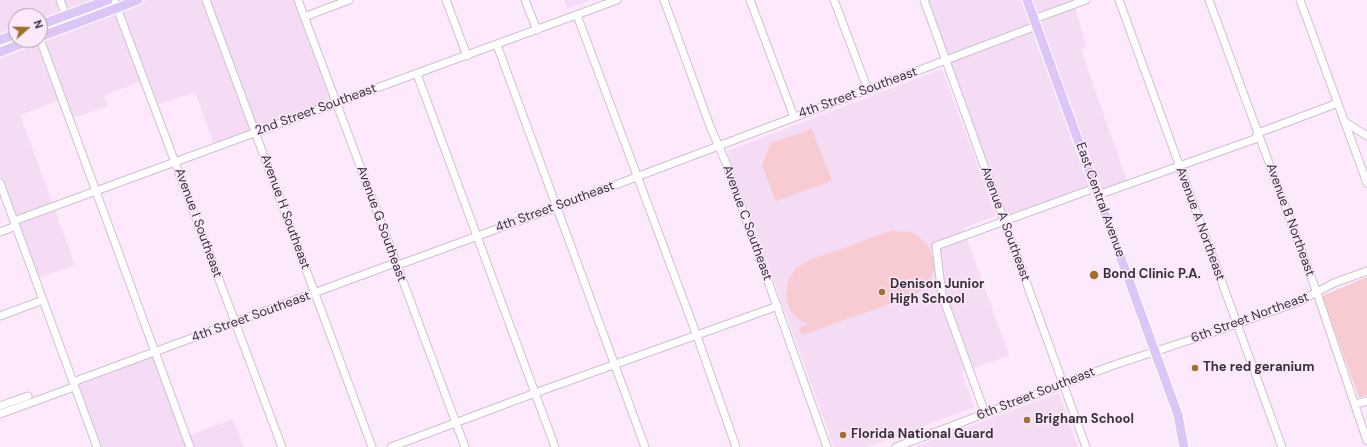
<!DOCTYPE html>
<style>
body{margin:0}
#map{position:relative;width:1367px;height:447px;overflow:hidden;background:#fce9fc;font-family:"DM Sans",sans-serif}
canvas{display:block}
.north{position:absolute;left:8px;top:8px;width:40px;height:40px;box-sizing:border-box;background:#fce9fc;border:1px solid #ae9fae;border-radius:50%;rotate:70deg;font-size:11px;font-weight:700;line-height:16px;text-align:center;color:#383138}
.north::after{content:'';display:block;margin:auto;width:14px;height:18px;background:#a27026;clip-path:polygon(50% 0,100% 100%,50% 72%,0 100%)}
</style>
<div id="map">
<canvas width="1367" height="447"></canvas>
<div class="north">N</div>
</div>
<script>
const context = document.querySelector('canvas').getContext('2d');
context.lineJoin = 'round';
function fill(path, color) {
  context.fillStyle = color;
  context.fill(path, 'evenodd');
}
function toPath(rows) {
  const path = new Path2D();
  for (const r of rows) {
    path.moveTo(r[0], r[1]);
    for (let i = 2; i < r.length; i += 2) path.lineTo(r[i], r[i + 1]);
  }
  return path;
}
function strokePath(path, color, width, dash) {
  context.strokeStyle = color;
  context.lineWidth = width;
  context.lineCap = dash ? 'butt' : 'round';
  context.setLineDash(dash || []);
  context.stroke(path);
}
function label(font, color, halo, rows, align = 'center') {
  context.font = font + ' "DM Sans",sans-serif';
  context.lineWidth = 3;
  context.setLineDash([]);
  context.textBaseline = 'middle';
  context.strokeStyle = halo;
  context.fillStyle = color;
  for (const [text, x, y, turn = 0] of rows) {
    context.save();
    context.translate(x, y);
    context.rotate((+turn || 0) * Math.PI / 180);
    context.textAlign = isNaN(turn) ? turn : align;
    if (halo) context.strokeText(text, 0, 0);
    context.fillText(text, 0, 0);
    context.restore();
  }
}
const built = toPath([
 [0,0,126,0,40,34,40,16,16,16,16,40,26,40,0,50],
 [147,0,202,0,251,131,214,145,195,92,158,105,122,9],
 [209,0,294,0,332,101,257,129],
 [564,0,591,0,567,9],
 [927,0,1023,0,1032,25,948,57],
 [1030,0,1078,0,1036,15],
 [1075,7,1086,45,1081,50,1127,181,1100,191,1038,21],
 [116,11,142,81,104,95,108,106,72,118,43,38],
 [1034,30,1091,186,1006,218,950,62],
 [37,41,59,100,20,115,53,204,16,218,0,174,0,55],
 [942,69,996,216,963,228,1009,355,962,372,974,407,868,447,834,447,727,151],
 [55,210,75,265,38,278,19,223],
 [153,356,187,447,100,447,77,384],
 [1059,393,1078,447,914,447],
 [233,419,244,447,194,447,190,435]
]);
const green = toPath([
 [812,129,832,181,776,201,762,166,771,143],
 [891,231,911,232,917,235,927,244,933,257,934,271,926,287,912,296,802,335,799,328,808,324,801,321,791,312,786,298,788,281,795,269,810,260],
 [1367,277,1367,395,1359,398,1322,296]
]);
const minor = toPath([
 [60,0,66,16],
 [114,0,282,447],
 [206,0,372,447],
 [298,0,465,447],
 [446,0,467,56],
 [525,0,537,30],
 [664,0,710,126,726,163,827,447],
 [750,0,794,117],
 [834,0,868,90],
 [924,0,1086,447],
 [1119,0,1282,447],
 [1209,0,1317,293,1367,441],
 [1300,0,1367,183],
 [577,15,697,336,736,447],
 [304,17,349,0],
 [1034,19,1086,0],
 [40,39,190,447],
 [497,45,645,447],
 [417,74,555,447],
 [1345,122,1367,136],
 [0,183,97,447],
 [1098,195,1255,139,1258,133,1338,103],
 [14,221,617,0],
 [0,232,16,226],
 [0,316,43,300],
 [73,382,395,263,401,264,557,207,1036,26],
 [1356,404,1367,401],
 [0,406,28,396],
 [985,413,942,295,936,246,1095,188],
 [0,414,74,387],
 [391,447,535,393,778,306],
 [896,447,1111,366,1208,334,1298,302,1334,283,1367,271]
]);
const major = toPath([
 [1027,0,1178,415,1184,447],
 [40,25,108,0],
 [40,37,138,0],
 [0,40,16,34],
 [0,52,31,40]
]);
const markers = [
 [1094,275,5,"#a27026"],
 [882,292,4,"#a27026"],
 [1195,368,4,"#a27026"],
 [1027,420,4,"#a27026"],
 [843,435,4,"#a27026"]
];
const streetNames = [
 ["4th Street Southeast",858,93,-20],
 ["2nd Street Southeast",316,110,-20],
 ["East Central Avenue",1100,200,70],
 ["4th Street Southeast",555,207,-20],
 ["Avenue H Southeast",285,212,70],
 ["Avenue B Northeast",1290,220,70],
 ["Avenue I Southeast",198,223,70],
 ["Avenue C Southeast",747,223,70],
 ["Avenue G Southeast",381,224,70],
 ["Avenue A Southeast",1005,224,70],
 ["Avenue A Northeast",1200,224,70],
 ["4th Street Southeast",251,317,-20],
 ["6th Street Northeast",1250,318,-20],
 ["6th Street Southeast",1036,394,-21]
];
const poiNames = [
 ["Bond Clinic P.A.",1103,275],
 ["Denison Junior",890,285],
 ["High School",890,300],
 ["The red geranium",1203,368],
 ["Brigham School",1035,420],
 ["Florida National Guard",851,435]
];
fill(built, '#f4dcf4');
fill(green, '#f7cbd1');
strokePath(minor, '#d0bfd1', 9);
strokePath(major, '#fff', 11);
strokePath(minor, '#fff', 7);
strokePath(major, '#dcc6f7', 9);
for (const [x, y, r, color] of markers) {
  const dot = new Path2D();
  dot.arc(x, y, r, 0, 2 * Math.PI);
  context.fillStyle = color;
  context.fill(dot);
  strokePath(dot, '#fce9fc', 1.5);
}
label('13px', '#383138', '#fce9fc', streetNames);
label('bold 13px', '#383138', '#fce9fc', poiNames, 'left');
</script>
